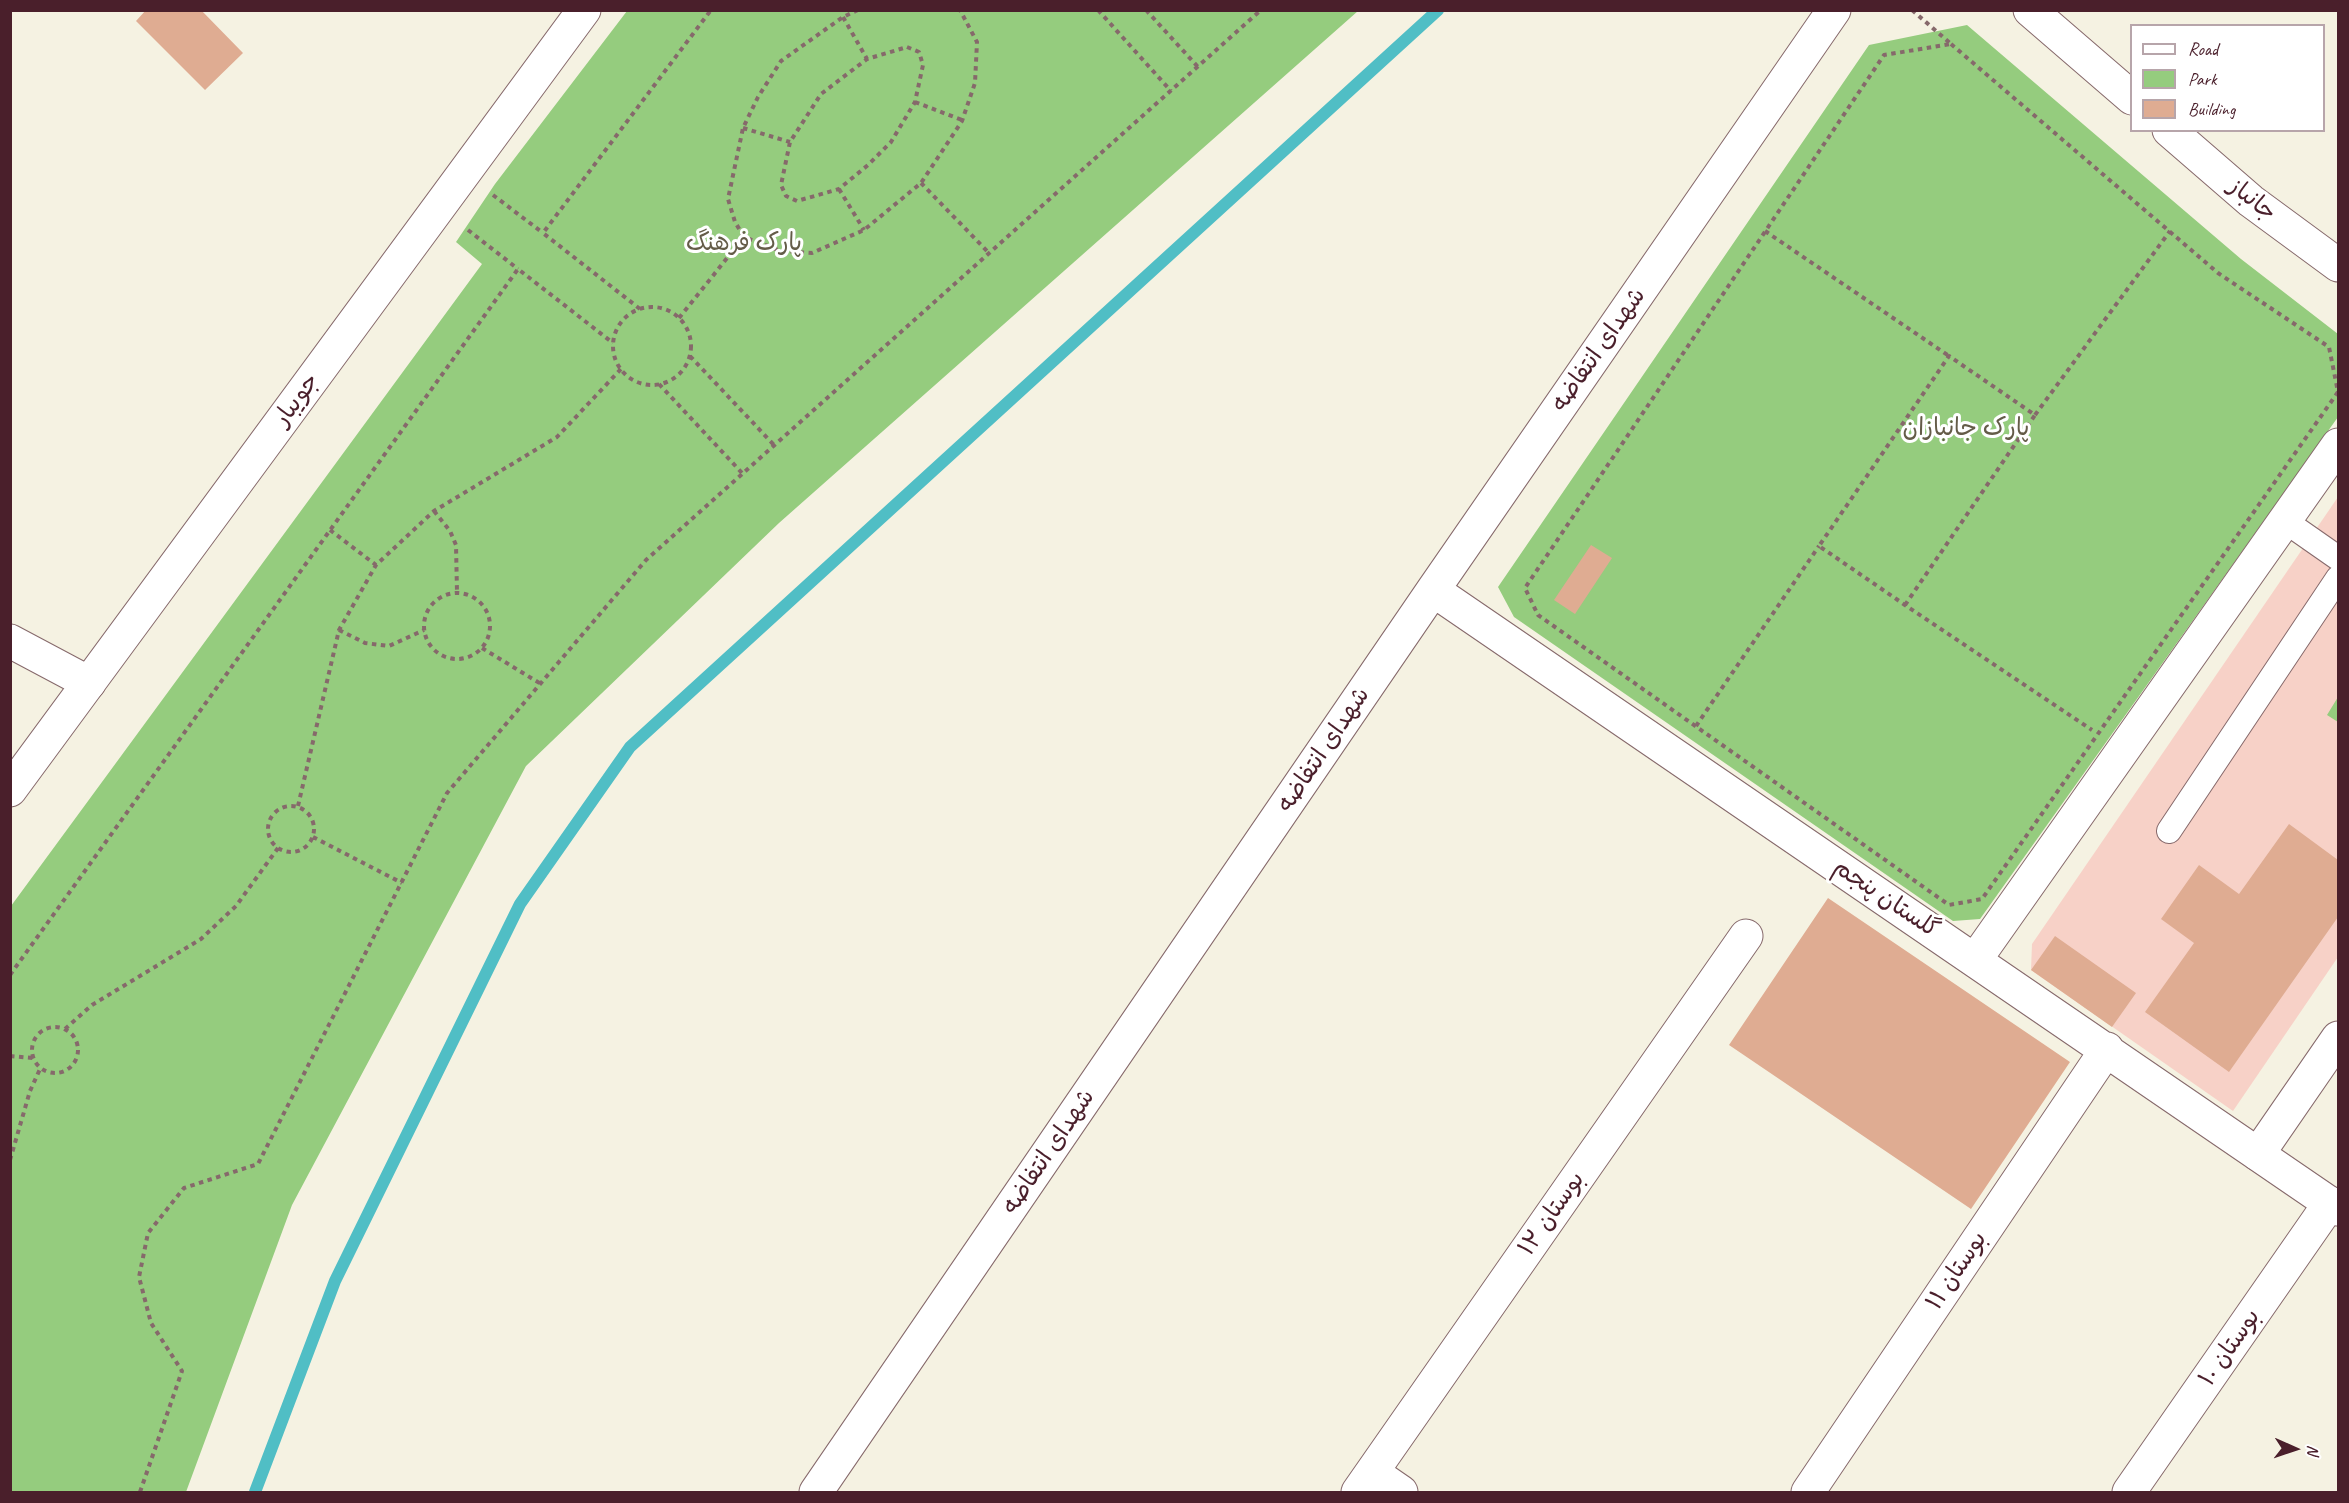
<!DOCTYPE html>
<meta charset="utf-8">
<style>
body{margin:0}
#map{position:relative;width:2349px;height:1503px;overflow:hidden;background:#f5f2e2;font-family:Caveat,sans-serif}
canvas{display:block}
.frame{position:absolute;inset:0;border:12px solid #4a1f2b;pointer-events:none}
.legend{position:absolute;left:2130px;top:24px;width:195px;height:108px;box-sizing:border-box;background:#fff;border:2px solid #b7a5aa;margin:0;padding:8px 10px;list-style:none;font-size:18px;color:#4a1f2b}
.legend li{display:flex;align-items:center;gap:12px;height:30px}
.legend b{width:30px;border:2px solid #b7a5aa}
.north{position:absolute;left:2265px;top:1419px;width:60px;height:60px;-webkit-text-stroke:4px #fff;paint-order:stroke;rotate:93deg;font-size:16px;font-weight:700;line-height:24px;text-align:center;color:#4a1f2b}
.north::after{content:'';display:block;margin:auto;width:21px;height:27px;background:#4a1f2b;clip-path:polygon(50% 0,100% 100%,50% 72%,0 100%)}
</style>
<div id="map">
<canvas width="2349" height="1503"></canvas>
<div class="frame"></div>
<ul class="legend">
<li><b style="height:8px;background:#fff"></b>Road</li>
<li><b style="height:16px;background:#95cc7e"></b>Park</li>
<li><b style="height:16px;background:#dfac92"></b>Building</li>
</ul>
<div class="north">N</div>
</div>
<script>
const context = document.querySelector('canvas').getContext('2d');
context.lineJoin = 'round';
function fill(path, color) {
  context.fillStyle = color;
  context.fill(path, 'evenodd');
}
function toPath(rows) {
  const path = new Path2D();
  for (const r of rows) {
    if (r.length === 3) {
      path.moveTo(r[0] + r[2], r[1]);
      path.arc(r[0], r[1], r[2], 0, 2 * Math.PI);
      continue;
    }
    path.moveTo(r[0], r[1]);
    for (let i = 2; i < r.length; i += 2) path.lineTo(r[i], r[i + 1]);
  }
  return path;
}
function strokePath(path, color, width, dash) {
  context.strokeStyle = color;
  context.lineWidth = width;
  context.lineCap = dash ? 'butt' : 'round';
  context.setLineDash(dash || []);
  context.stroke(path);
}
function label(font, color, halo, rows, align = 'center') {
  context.font = font + ' Caveat,"Playpen Sans Arabic",sans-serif';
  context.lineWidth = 6;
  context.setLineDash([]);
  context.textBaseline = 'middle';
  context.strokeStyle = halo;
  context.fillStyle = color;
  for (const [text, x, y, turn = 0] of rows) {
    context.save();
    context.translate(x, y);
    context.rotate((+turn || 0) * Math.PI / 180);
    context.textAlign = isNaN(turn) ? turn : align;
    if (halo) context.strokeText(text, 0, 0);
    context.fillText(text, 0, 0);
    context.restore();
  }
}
const built = toPath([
 [2338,497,2338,957,2233,1111,2031,970,2032,944]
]);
const green = toPath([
 [627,11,1358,11,779,523,526,766,292,1205,186,1492,11,1492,11,906,482,264,456,242,495,184],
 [1967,25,2241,259,2338,334,2338,417,1980,919,1953,921,1514,617,1498,587,1869,45],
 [2338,697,2338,722,2327,715]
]);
const stream = toPath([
 [255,1492,335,1281,520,904,630,747,1438,10]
]);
const building = toPath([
 [146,10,201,10,243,53,205,90,136,21],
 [1591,545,1612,558,1575,614,1554,600],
 [2289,824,2338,860,2338,917,2229,1072,2145,1012,2194,943,2161,919,2199,865,2239,894],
 [1828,898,2070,1062,1971,1209,1729,1045],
 [2055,936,2136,993,2112,1027,2031,970]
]);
const path = toPath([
 [858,10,843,17,781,61,758,97,743,128,728,199,735,222,744,237,781,251,812,253,864,230,921,183,962,121,975,83,977,42,960,10],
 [1098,10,1171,91],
 [1146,10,1198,67],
 [1912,10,1951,44],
 [843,17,867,59],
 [1951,44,2218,273,2329,347,2338,392,1982,899,1949,905,1538,615,1525,588,1884,55,1951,44],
 [907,47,919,52,923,65,915,102,891,142,868,165,839,189,797,201,786,196,781,185,790,142,821,94,867,59,907,47],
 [915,102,962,120],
 [743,128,790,142],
 [921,183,989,253],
 [839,189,864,230],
 [493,195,543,233],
 [468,230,518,269],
 [1765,231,1949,356],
 [652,346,39],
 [640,309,543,233,711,10],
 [679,318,744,237],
 [690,356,774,445],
 [659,384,743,474],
 [2035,415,2170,231],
 [434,511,450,531,456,545,457,592],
 [330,530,376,565],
 [457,626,33],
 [1905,605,2035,415,1949,356,1819,546,1905,605,2092,730],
 [339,630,365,643,389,646,424,630],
 [482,648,541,684],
 [1696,726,1819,546],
 [291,829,23],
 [298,806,339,630,376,565,434,511,557,437,621,369],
 [313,837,402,883],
 [10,975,518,269,613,343],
 [55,1050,23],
 [65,1029,92,1005,201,939,236,906,278,848],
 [10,1056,33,1058],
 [10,1160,30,1091,40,1069],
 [140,1492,182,1371,151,1323,139,1277,148,1233,184,1188,258,1164,447,793,646,560,1261,10]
]);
const lane = toPath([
 [2285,521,2338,558],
 [2169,831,2338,578]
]);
const street = toPath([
 [10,641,89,683],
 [2258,1154,2338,1038],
 [1372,1472,1401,1492],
 [1358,1492,1746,936],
 [2129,1492,2330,1203]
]);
const secondary = toPath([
 [2030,10,2132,98],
 [2169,130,2251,201,2338,265],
 [1433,590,2338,1209],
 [10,790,584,10],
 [1975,960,2338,445],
 [816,1492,1433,590,1834,10],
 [1808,1492,2107,1049]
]);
const streetNames = [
 ["جانباز",2252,200,38],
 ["شهدای انتفاضه",1599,350,-55],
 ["جویبار",297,400,-54],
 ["شهدای انتفاضه",1324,750,-56],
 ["گلستان پنجم",1886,899,34],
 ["شهدای انتفاضه",1049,1152,-56],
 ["بوستان ۱۲",1552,1214,-55],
 ["بوستان ۱۱",1957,1271,-56],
 ["بوستان ۱۰",2230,1348,-55]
];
const parkNames = [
 ["پارک فرهنگ",744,244],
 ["پارک جانبازان",1966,429]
];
fill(built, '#f7d1c7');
fill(green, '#95cc7e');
strokePath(stream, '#50bec5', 12);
fill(building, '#dfac92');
strokePath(lane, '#86696b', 26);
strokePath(street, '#86696b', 35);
strokePath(secondary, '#86696b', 35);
strokePath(path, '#86696b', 4, [4.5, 4.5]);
strokePath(lane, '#fff', 24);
strokePath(street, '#fff', 33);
strokePath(secondary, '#fff', 33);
label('24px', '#4a1f2b', '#fff', streetNames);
label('24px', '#645c48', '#fff', parkNames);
</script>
